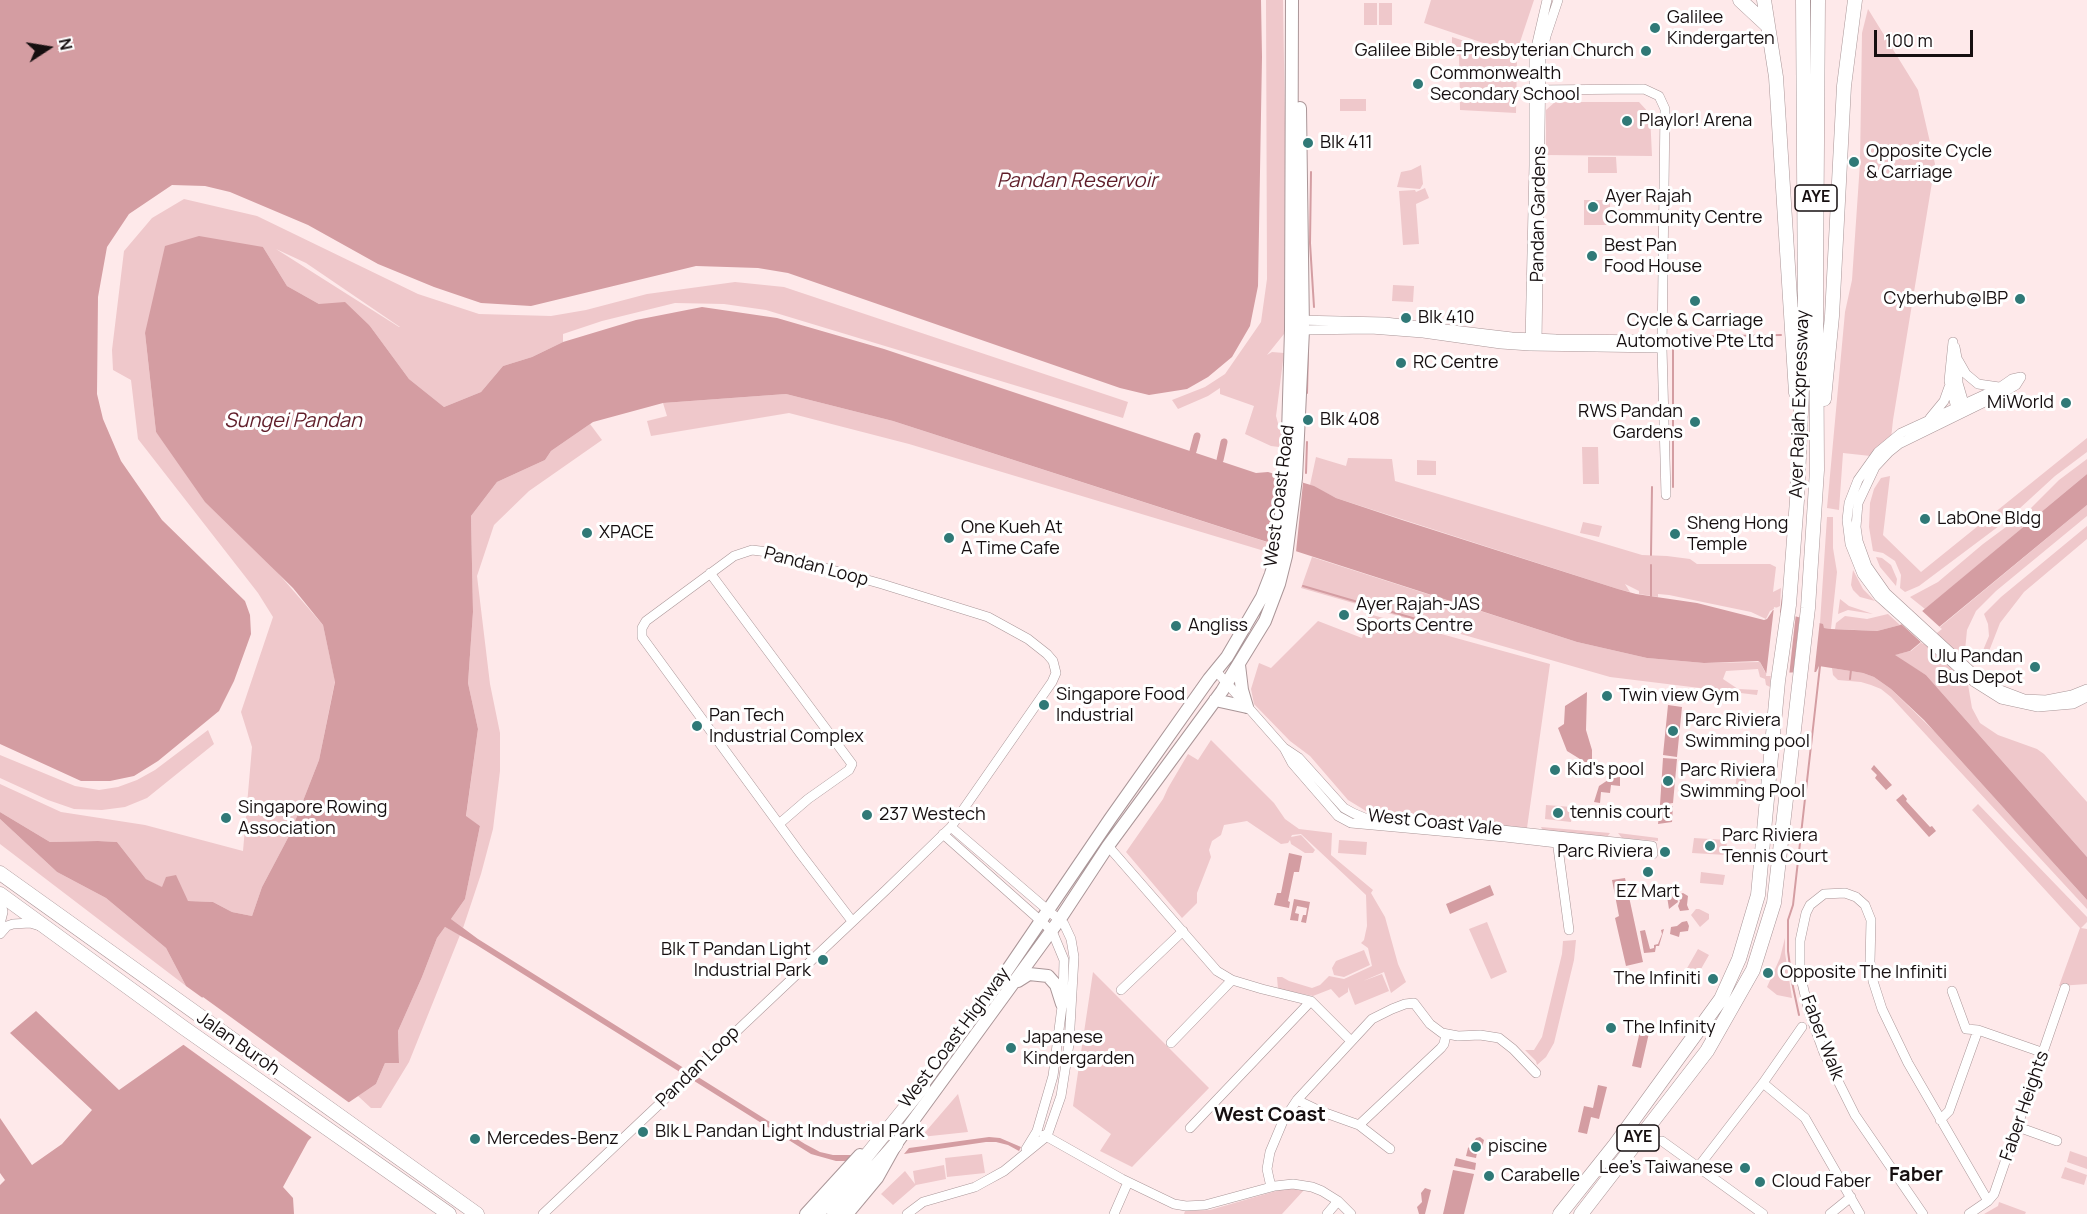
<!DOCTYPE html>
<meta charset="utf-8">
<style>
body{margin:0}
#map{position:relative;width:2087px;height:1214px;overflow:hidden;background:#fee9ea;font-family:Manrope,sans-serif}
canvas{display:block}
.north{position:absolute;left:18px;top:18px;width:60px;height:60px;-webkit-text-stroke:4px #fff;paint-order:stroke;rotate:78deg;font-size:16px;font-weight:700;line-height:24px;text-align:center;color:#160f10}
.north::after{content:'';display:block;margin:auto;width:21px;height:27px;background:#160f10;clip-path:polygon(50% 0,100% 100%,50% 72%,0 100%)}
.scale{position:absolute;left:1874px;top:30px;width:99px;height:27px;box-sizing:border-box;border:3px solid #160f10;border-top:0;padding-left:8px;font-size:18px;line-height:21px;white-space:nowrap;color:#160f10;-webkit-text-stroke:4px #fff;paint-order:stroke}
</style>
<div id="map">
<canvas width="2087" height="1214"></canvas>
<div class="north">N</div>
<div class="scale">100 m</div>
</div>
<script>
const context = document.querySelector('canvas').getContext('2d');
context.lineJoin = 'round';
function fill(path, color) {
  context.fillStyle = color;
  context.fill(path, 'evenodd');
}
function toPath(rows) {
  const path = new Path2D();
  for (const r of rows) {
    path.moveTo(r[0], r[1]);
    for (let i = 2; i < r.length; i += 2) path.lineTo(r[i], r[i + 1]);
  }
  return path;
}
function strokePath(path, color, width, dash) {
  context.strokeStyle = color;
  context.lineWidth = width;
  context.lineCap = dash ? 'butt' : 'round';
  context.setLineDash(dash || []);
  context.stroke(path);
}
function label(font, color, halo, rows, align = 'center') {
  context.font = font + ' Manrope,sans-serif';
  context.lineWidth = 6;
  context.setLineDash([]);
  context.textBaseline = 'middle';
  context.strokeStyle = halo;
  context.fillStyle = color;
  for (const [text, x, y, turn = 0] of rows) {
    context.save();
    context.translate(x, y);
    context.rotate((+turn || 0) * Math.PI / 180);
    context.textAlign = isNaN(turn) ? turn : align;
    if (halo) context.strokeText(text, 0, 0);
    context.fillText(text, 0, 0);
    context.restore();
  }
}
const green = toPath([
 [1266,0,1283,0,1285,124,1284,334,1267,355,1272,352,1284,353,1276,416,1281,434,1279,447,1271,446,1245,434,1254,406,1220,394,1220,388,1208,396,1178,409,1172,400,1205,387,1225,374,1261,322,1267,279],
 [1431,0,1534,0,1516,54,1424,23],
 [1364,3,1377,3,1377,25,1364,25],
 [1379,3,1392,3,1392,25,1379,25],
 [1868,9,1918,90,1935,164,1893,420,1889,458,1843,453,1839,510,1827,508,1845,312,1852,280,1860,163,1862,33],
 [1452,37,1517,58,1516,113,1460,110,1459,56,1452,55],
 [1340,99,1366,99,1366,111,1340,111],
 [1555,102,1639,102,1650,114,1652,156,1546,155,1546,110],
 [1588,157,1616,157,1617,173,1588,173],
 [1421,165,1423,184,1420,189,1397,187,1401,172,1411,170],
 [1425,188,1429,198,1416,204,1419,244,1403,245,1399,191,1415,190,1416,192],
 [184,199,257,216,418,294,479,314,551,316,586,310,647,294,735,282,784,287,1128,402,1123,418,766,310,724,304,675,303,602,321,563,334,563,342,532,357,503,366,481,392,444,407,409,379,370,326,319,304,287,286,263,247,145,333,156,432,323,625,335,681,319,760,290,834,262,887,252,916,232,912,213,902,188,901,146,879,117,842,98,841,50,842,0,812,0,784,61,812,145,825,243,851,252,747,241,712,273,617,258,593,138,439,131,380,113,370,112,350,124,251,152,218],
 [276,249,306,263,400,327,399,327],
 [1584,200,1610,200,1610,225,1584,225],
 [1393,285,1414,286,1413,302,1392,301],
 [786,394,893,421,1273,544,1271,553,909,444,789,413,651,436,647,421,667,416,663,403],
 [590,424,602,440,529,491,494,525,477,576,490,684,500,733,500,771,493,829,481,874,463,928,451,919,465,899,480,826,466,817,478,729,468,683,473,612,471,516,497,482,545,460,551,451],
 [2087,438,2087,452,2055,476,2007,520,1919,586,1905,592,1900,588,1901,575,1895,561,1883,553,1873,551,1869,527,1870,503,1874,489,1881,478,1890,476,1883,535,1921,572],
 [1582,447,1598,447,1599,484,1583,484],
 [1316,457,1346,466,1348,458,1392,459,1395,481,1642,555,1667,556,1690,559,1697,564,1770,564,1776,567,1773,592,1781,588,1780,606,1770,611,1766,619,1751,612,1669,595,1658,594,1658,597,1639,594,1639,591,1625,584,1630,592,1618,589,1336,498,1310,485],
 [2087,459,2087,474,1925,609,1910,597,1938,582,1983,544,2029,510,2059,480],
 [1417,460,1436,461,1436,475,1417,475],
 [2087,505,2087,516,1996,591,1976,611,1967,630,1964,661,1972,708,1980,723,1998,735,2037,749,2044,754,2087,802,2087,857,1926,675,1893,655,1911,651],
 [1827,517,1833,517,1833,548,1837,572,1831,629,1824,628,1820,623],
 [1583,522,1602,526,1599,537,1580,533],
 [2087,526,2087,539,2024,592,2000,623,1984,664,1979,660,1989,636,1988,624,1984,614,2001,597],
 [1312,557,1577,642,1647,658,1704,663,1760,662,1765,672,1771,673,1770,687,1766,685,1765,679,1760,677,1758,669,1726,671,1723,679,1738,689,1758,690,1757,695,1610,677,1301,588],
 [1876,557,1882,558,1891,565,1897,579,1896,586,1880,567],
 [1853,570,1863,589,1875,601,1860,597,1853,590,1851,585],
 [1840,599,1849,606,1873,614,1848,610,1838,614],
 [1369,614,1550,664,1527,828,1388,814,1366,811,1348,800,1310,756,1290,741,1254,704,1251,689,1259,663,1271,668,1318,621,1362,638],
 [1888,614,1900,625,1877,631,1835,629,1836,623,1845,616,1867,619],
 [1832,668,1863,673,1874,677,1891,689,1934,731,2087,900,2087,909,1891,697,1881,689,1871,685,1861,682,1838,680,1833,675],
 [208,730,214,744,147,798,125,807,102,810,74,809,48,800,0,778,0,755,75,786,99,790,118,787,137,780,155,770],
 [1211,740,1274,803,1285,819,1299,829,1332,833,1331,855,1373,890,1371,893,1385,917,1398,964,1406,982,1391,993,1384,972,1363,981,1382,974,1389,991,1355,1005,1348,987,1348,992,1339,998,1331,989,1313,996,1278,989,1277,977,1282,977,1289,981,1312,988,1320,985,1329,976,1344,979,1372,966,1368,948,1361,943,1364,940,1367,926,1366,895,1301,834,1292,835,1291,837,1301,835,1315,850,1313,853,1305,853,1291,844,1290,840,1288,843,1281,844,1247,821,1224,825,1221,835,1212,841,1209,850,1211,857,1197,893,1197,903,1182,918,1126,852,1163,799,1168,788,1188,754,1198,760],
 [1738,764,1748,765,1745,791,1735,790],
 [1978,804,2087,917,2087,922,2081,928,2087,929,2087,984,2059,986,2080,928,1972,810],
 [1546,805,1572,807,1571,822,1545,819],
 [0,819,57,872,106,898,166,948,186,986,0,844],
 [1541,827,1610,833,1607,837,1543,831],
 [1618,833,1658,838,1658,841,1622,838],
 [1694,838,1727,840,1726,855,1692,853],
 [1339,840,1367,842,1366,855,1338,853],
 [1701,872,1725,875,1723,885,1700,883],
 [1696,909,1699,909,1709,914,1709,919,1700,927,1691,915],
 [1487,922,1507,972,1491,979,1469,929],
 [445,927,460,935,409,1062,381,1108,371,1108,358,1096,376,1084,385,1063,399,1063,398,1031,422,977,437,938],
 [1785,938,1785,953,1792,998,1777,995,1767,987,1780,958],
 [1576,940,1574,960,1554,1043,1546,1057,1537,1065,1536,1061,1525,1050,1534,1050,1542,1037,1562,954,1563,941],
 [1698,949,1709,955,1697,976,1686,970],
 [1364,950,1370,965,1344,977,1334,975,1332,968,1336,961],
 [1093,972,1209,1088,1132,1167,1100,1151,1111,1134,1073,1106],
 [958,1094,968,1132,921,1137],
 [2070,1151,2087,1157,2087,1169,2067,1162],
 [982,1154,985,1173,947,1177,945,1158],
 [944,1165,946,1179,916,1185,893,1205,881,1194,905,1171,915,1184,913,1171],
 [2065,1167,2087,1175,2084,1185,2061,1178],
 [1296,1188,1304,1190,1282,1214,1184,1214,1185,1211,1210,1210,1283,1189],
 [1999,1202,2026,1212,2025,1214,1984,1214,1998,1206]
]);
const water = toPath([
 [0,0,1261,0,1262,57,1258,286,1250,326,1232,357,1208,377,1187,389,1149,395,1120,388,788,273,758,268,696,266,531,306,481,303,434,287,378,264,308,225,230,192,205,186,172,185,129,214,107,247,98,297,97,394,103,419,121,461,162,520,245,601,250,615,251,634,234,681,219,711,158,761,134,776,110,781,81,781,0,744],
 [199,236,263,247,287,286,319,304,345,302,370,326,409,379,444,407,481,392,503,366,532,357,563,342,636,320,702,307,777,318,884,349,1256,473,1268,472,1314,486,1336,498,1402,520,1618,589,1636,594,1697,603,1764,620,1767,619,1773,610,1823,624,1824,628,1831,629,1877,631,1900,625,1915,617,2087,474,2087,505,1910,651,1895,655,1926,675,2087,857,2087,900,1924,720,1891,689,1874,677,1863,673,1819,666,1816,672,1766,673,1760,662,1758,661,1704,663,1647,658,1577,642,893,421,786,394,663,403,593,422,551,451,545,460,497,482,471,516,473,612,468,683,478,729,466,816,480,826,465,899,451,919,478,939,805,1144,820,1152,833,1155,857,1155,847,1161,836,1161,811,1154,475,944,445,927,437,938,422,977,398,1031,399,1063,385,1063,376,1084,336,1111,308,1141,283,1187,293,1198,294,1214,0,1214,0,1185,5,1180,0,1173,0,1118,32,1165,62,1144,92,1110,10,1033,36,1011,119,1090,213,1024,211,1004,186,986,166,948,106,898,57,872,0,819,0,812,50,842,98,841,117,842,146,879,162,887,166,877,176,875,188,901,213,902,232,912,252,916,262,887,290,834,319,760,335,682,323,625,293,588,205,502,156,432,145,333,165,246],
 [1587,692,1586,730,1592,750,1592,763,1588,764,1567,751,1558,728,1564,724,1565,706],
 [1668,705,1682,707,1677,757,1663,755],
 [1663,758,1677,759,1673,803,1660,805],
 [1874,765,1892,785,1886,790,1875,778,1877,775,1871,769],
 [1620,777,1620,786,1611,785,1610,793,1601,792,1600,803,1594,802,1599,786,1611,778],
 [1903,794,1907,799,1906,801,1930,827,1932,826,1936,831,1929,837,1896,800],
 [1673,806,1672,822,1658,824,1660,807],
 [1289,853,1302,856,1299,872,1294,872,1288,901,1290,902,1289,908,1274,905,1277,893,1281,893],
 [1625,878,1643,962,1626,966,1615,918,1619,916,1612,880],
 [1490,885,1494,895,1450,914,1446,904],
 [1673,886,1678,902,1669,909,1666,890],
 [1683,893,1688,896,1687,905,1689,910,1680,911,1678,906,1680,901,1676,895],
 [1294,899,1310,902,1306,923,1301,922,1303,915,1306,915,1307,908,1297,906,1295,913,1299,914,1298,921,1290,920],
 [1687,921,1689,926,1688,931,1680,932,1679,937,1670,934,1671,927,1677,926,1682,922],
 [1664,929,1659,946,1656,946,1655,952,1644,953,1640,931,1645,930,1650,949,1654,948,1654,945,1658,944,1662,934,1661,930],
 [1640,1031,1649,1033,1641,1068,1632,1066],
 [1598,1085,1607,1087,1599,1119,1591,1117,1587,1134,1578,1132,1584,1106,1593,1108],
 [989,1137,1000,1138,1021,1147,1019,1151,1008,1145,996,1142,986,1142,904,1154,909,1148],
 [1480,1137,1484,1140,1482,1148,1478,1148,1476,1158,1466,1156,1468,1148,1473,1143,1476,1138],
 [1456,1158,1476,1163,1475,1170,1454,1166],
 [1453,1170,1474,1174,1464,1214,1443,1214],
 [1425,1188,1431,1190,1425,1214,1419,1214,1417,1207,1422,1202,1421,1193]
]);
const pier = toPath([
 [1276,475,1303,483,1296,552,1270,543],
 [1774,607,1796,613,1789,676,1766,676],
 [1920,609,1942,629,1923,644,1899,622],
 [1800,614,1820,620,1814,675,1793,676],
 [203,997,351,1104,338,1113,314,1139,181,1043,210,1022,208,1006,200,1000]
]);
const stream = toPath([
 [1311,172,1310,243,1314,307],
 [1307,393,1308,350],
 [1306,473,1307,442],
 [1673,487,1673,337,1781,335],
 [1651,555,1652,487],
 [1303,586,1440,626],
 [1651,596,1651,565],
 [1781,612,1783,596],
 [1850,679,1851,670],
 [1799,1015,1792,982,1788,951,1788,920,1793,905,1820,666]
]);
const canal = toPath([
 [1193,451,1197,436],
 [1220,460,1224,442]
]);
const minor = toPath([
 [1534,90,1644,89,1659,96,1665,109,1662,348,1666,495],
 [1296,320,1385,322,1512,337,1556,339,1662,340],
 [1299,330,1371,329,1423,333,1501,344,1530,346,1662,348],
 [1530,341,1534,165,1534,56,1547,0],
 [1953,342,1949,381,1957,412],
 [1537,343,1541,59,1546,36,1558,0],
 [1955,347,1957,358,1958,383,1965,407],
 [1958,360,1966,374,1978,384,1999,387],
 [2021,377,2012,379,1999,388,1901,433,1878,452,1858,480,1849,503,1847,520,1850,544,1862,574,1879,597,1974,682,2001,699,2038,707,2073,704,2087,697],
 [2021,377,2016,385,1999,395,1899,444,1889,452,1875,467,1858,503,1856,527,1858,541,1867,566,1886,593,1973,673,1995,688,2024,699,2046,700,2072,695,2087,689],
 [1930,418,1944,401,1949,387],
 [710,573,852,764,849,770,808,799,779,824],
 [1216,671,1284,748,1299,758,1344,808,1353,813,1367,819,1417,821,1652,846,1653,854,1505,837,1351,823,1338,816,1292,763,1284,748],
 [943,834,1052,931,1064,960,1063,999,1053,1076,1037,1131,1026,1149],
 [1557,840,1569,930],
 [1108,846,1217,971,1232,980,1262,989,1311,1001,1351,1041],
 [0,898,3,912,0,924],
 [0,934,7,926,13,924,30,923,40,926],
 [1121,990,1183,931],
 [1952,991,1966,1029,1978,1030,2044,1053],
 [1171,1043,1232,980],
 [1763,1083,1805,1118,1860,1214],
 [1297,1100,1320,1111,1359,1125,1390,1149],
 [1940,1120,1949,1111,1978,1030],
 [1359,1125,1441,1048,1444,1044,1446,1034],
 [2018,1127,2057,1141],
 [1190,1128,1311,1001],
 [1044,1135,1122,1179,1174,1204,1186,1206,1205,1205,1275,1186,1293,1184,1312,1187,1322,1191,1338,1201,1351,1214],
 [1662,1141,1763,1214],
 [1699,1166,1763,1083,1802,1027],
 [1271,1187,1267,1169,1270,1152,1283,1121,1297,1100,1372,1019,1392,1009,1405,1004,1414,1003,1430,1024,1442,1033,1458,1036,1480,1035,1499,1038,1513,1049,1536,1073],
 [543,1214,886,890,951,827,1052,682,1056,673,1053,661,1047,654,1028,639,988,617,882,584,768,552,752,550,734,556,646,621,642,628,642,637,800,853,852,921],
 [907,1214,923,1202,975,1187,984,1182,1004,1171,1047,1136,1061,1096,1069,1044,1074,957,1071,939,1064,924,951,827],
 [1114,1214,1128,1182],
 [1327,1214,1338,1201],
 [1830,1214,1851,1197],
 [1923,1214,1855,1115,1824,1053,1809,1012,1800,974,1800,941,1806,913,1810,905,1824,894,1845,893,1856,897,1865,905,1871,920,1870,962,1873,981,1882,1009,1908,1063,1988,1201],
 [1969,1214,1988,1201,1994,1194,2065,988]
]);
const major = toPath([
 [1239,665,1242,690,1247,707],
 [1215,700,1247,707],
 [1018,981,1029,974,1048,976,1056,985,1062,1004],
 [918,1091,1004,975,1110,819,1209,679,1227,657,1262,597,1271,574,1278,549,1288,434,1291,330,1292,0],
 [806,1214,860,1155],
 [847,1214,877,1178,896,1144,1060,919,1108,846,1222,691,1265,621,1279,584,1286,556,1296,478,1303,330,1300,108]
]);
const highway = toPath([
 [1740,0,1768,26],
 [1764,0,1776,77,1796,393],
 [1824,399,1832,316,1844,86,1855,0],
 [0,873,477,1214],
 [0,894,184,1028,449,1214],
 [817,1214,851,1175,923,1086],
 [834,1214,896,1144],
 [1560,1214,1615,1145,1721,999,1739,959,1758,895,1778,681,1789,605,1797,500,1805,320,1803,0],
 [1581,1214,1707,1051,1753,970,1774,903,1808,608,1817,470,1816,284,1818,0]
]);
const markers = [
 [1655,28,6,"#307977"],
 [1646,51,6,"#307977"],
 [1418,84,6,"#307977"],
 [1627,121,6,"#307977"],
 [1308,143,6,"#307977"],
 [1854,162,6,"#307977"],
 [1593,207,6,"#307977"],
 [1592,256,6,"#307977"],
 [2020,299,6,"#307977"],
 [1695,301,6,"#307977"],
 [1406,318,6,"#307977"],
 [1401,363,6,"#307977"],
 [2066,403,6,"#307977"],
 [1308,420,6,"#307977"],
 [1695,422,6,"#307977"],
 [1925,519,6,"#307977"],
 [587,533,6,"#307977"],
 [1675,534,6,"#307977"],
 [949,538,6,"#307977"],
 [1344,615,6,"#307977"],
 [1176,626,6,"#307977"],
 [2035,667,6,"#307977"],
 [1607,696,6,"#307977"],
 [1044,705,6,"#307977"],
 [697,726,6,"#307977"],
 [1673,731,6,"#307977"],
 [1555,770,6,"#307977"],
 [1668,781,6,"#307977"],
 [1558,813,6,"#307977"],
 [867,815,6,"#307977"],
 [226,818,6,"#307977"],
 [1710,846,6,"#307977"],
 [1665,852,6,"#307977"],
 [1648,872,6,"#307977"],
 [823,960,6,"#307977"],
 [1768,973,6,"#307977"],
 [1713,979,6,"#307977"],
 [1611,1028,6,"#307977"],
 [1011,1048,6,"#307977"],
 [643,1132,6,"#307977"],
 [475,1139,6,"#307977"],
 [1476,1147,6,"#307977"],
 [1745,1168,6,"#307977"],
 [1489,1176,6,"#307977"],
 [1760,1182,6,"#307977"]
];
const shields = [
 [1816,198,42],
 [1638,1138,42]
];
const shieldNames = [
 ["AYE",1816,198],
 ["AYE",1638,1138]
];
const poiNames = [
 ["Galilee",1667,18],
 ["Kindergarten",1667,39],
 ["Galilee Bible-Presbyterian Church",1634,51,"right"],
 ["Commonwealth",1430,74],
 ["Secondary School",1430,95],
 ["Playlor! Arena",1639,121],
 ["Blk 411",1320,143],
 ["Opposite Cycle",1866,152],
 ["& Carriage",1866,173],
 ["Ayer Rajah",1605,197],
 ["Community Centre",1605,218],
 ["Best Pan",1604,246],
 ["Food House",1604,267],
 ["Cyberhub@IBP",2008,299,"right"],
 ["Blk 410",1418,318],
 ["Cycle & Carriage",1695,321,"center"],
 ["Automotive Pte Ltd",1695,342,"center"],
 ["RC Centre",1413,363],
 ["MiWorld",2054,403,"right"],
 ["RWS Pandan",1683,412,"right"],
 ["Gardens",1683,433,"right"],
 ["Blk 408",1320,420],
 ["LabOne Bldg",1937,519],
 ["Sheng Hong",1687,524],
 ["Temple",1687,545],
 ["One Kueh At",961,528],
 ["A Time Cafe",961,549],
 ["XPACE",599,533],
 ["Ayer Rajah-JAS",1356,605],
 ["Sports Centre",1356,626],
 ["Angliss",1188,626],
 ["Ulu Pandan",2023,657,"right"],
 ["Bus Depot",2023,678,"right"],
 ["Singapore Food",1056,695],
 ["Industrial",1056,716],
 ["Twin view Gym",1619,696],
 ["Pan Tech",709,716],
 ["Industrial Complex",709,737],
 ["Parc Riviera",1685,721],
 ["Swimming pool",1685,742],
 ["Kid's pool",1567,770],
 ["Parc Riviera",1680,771],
 ["Swimming Pool",1680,792],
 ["Singapore Rowing",238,808],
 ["Association",238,829],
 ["tennis court",1570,813],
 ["237 Westech",879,815],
 ["Parc Riviera",1722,836],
 ["Tennis Court",1722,857],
 ["Parc Riviera",1653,852,"right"],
 ["EZ Mart",1648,892,"center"],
 ["Blk T Pandan Light",811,950,"right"],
 ["Industrial Park",811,971,"right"],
 ["Opposite The Infiniti",1780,973],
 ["The Infiniti",1701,979,"right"],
 ["The Infinity",1623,1028],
 ["Japanese",1023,1038],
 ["Kindergarden",1023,1059],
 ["Blk L Pandan Light Industrial Park",655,1132],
 ["Mercedes-Benz",487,1139],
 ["piscine",1488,1147],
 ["Lee’s Taiwanese",1733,1168,"right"],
 ["Carabelle",1501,1176],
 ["Cloud Faber",1772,1182]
];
const streetNames = [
 ["Pandan Gardens",1539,214,-89],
 ["Ayer Rajah Expressway",1800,404,-88],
 ["West Coast Road",1280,496,-83],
 ["Pandan Loop",816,567,15],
 ["West Coast Vale",1435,823,6],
 ["West Coast Highway",955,1038,-53],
 ["Faber Walk",1822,1038,69],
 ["Jalan Buroh",238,1044,35],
 ["Pandan Loop",698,1067,-44],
 ["Faber Heights",2025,1106,-71]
];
const waterNames = [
 ["Pandan Reservoir",1077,181],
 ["Sungei Pandan",293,421]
];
const neighbourhoodNames = [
 ["West Coast",1270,1115],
 ["Faber",1916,1175]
];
fill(green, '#efc8cb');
fill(water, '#d49da2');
fill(pier, '#fee9ea');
strokePath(stream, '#d49da2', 2);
strokePath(canal, '#d49da2', 7);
strokePath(minor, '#aa9698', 10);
strokePath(major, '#aa9698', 14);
strokePath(highway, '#aa9698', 15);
strokePath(minor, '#fff', 9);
strokePath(major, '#fff', 12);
strokePath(highway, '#fff', 14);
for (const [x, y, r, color] of markers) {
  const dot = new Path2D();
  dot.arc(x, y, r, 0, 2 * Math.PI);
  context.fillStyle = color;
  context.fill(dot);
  strokePath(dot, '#fff', 2);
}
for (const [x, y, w] of shields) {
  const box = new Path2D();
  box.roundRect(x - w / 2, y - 13, w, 26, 4.5);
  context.fillStyle = '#fff';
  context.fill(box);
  strokePath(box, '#160f10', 1.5);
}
label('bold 16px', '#160f10', null, shieldNames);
label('18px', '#160f10', '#fff', poiNames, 'left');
label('18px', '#160f10', '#fff', streetNames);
label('italic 20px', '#601e2a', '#fff', waterNames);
label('bold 20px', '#160f10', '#fff', neighbourhoodNames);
</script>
